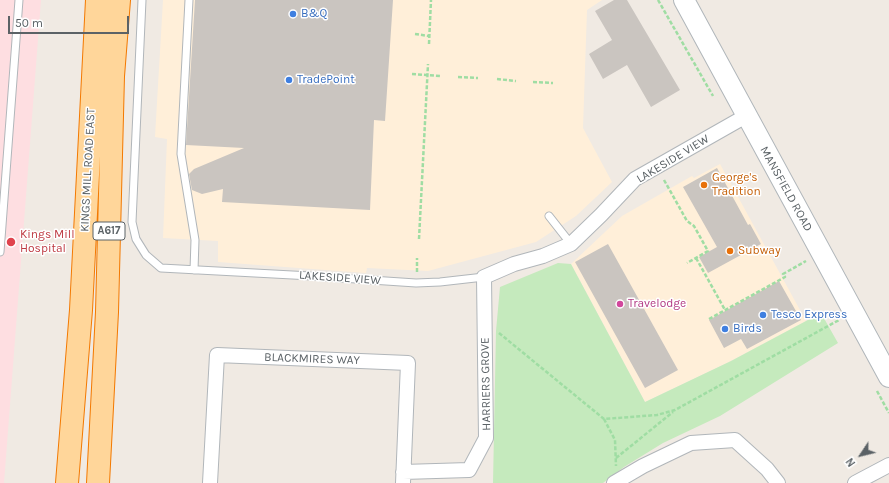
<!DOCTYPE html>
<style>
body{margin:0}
#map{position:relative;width:889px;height:483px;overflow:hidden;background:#f0eae3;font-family:Karla,sans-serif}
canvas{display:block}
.north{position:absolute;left:841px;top:435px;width:40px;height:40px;-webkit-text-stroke:3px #fff;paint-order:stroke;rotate:235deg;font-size:11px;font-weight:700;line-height:16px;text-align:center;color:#5b6266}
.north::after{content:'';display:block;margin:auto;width:14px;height:18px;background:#5b6266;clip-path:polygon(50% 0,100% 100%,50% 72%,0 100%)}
.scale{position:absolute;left:8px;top:16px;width:121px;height:18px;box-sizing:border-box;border:2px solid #5b6266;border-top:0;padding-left:5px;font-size:12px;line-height:14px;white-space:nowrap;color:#5b6266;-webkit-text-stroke:3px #fff;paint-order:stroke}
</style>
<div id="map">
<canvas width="889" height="483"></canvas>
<div class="north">N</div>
<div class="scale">50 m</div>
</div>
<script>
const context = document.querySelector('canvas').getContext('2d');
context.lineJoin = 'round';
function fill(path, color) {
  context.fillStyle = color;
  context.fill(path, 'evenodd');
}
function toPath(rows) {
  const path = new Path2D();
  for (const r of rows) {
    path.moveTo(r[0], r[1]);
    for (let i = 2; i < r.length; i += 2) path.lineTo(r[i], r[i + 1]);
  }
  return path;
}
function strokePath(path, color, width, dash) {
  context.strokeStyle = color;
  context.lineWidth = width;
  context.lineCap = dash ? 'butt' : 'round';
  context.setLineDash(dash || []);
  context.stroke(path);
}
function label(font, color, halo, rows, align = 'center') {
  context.font = font + ' Karla,sans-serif';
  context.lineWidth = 3;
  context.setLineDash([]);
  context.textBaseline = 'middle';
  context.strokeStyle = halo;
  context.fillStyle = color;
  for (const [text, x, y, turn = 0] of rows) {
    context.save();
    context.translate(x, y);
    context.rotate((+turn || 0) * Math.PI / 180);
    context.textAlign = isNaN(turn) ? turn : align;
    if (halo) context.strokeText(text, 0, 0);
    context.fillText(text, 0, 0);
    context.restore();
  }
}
const commercial = toPath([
 [163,0,602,0,587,10,583,128,612,182,576,216,536,242,428,271,367,268,366,273,218,262,218,241,163,238,167,139,155,137],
 [720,164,806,321,731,361,645,402,571,264,622,216,692,176,694,178]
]);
const medical = toPath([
 [0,0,41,0,4,483,0,483]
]);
const green = toPath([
 [558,263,571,264,645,402,731,361,821,313,838,343,720,416,663,443,624,467,603,483,493,483,496,331,500,287]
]);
const building = toPath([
 [195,0,393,0,385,121,374,120,370,210,222,202,223,189,202,194,192,190,189,174,194,169,244,148,186,145],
 [614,0,627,0,680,90,651,107,627,65,603,79,589,54,612,40,595,11],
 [717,168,748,225,750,224,761,244,708,273,699,257,717,247,683,187],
 [608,244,678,370,645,388,575,262],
 [779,281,801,320,747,349,741,339,724,348,709,320]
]);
const path = toPath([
 [658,0,713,96],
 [415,34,429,36],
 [429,44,431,0],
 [412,74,440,76],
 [458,77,478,78],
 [497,79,516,81],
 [533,82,553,83],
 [664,180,687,221,694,226,708,251,687,263],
 [419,239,428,64],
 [696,258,725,310],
 [417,272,417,258],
 [709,319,785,277,783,274,806,261],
 [499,333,604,419,657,415,675,410,839,320],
 [877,391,889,413],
 [604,419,615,440,616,466],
 [616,458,673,412]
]);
const service = toPath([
 [142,0,132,222,136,239,146,255,161,268,311,276,416,283,440,282,484,277],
 [189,0,181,154,195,240,194,270],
 [549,216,571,244],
 [0,252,19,0]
]);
const minor = toPath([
 [403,472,469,470,486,438,484,277,514,264,543,256,571,244,601,215,635,179,746,116],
 [210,483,217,355,408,363,403,483],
 [614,483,643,466,691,443,735,440,767,469,778,483],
 [855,483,889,465]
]);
const secondary = toPath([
 [684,0,889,377]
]);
const trunk = toPath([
 [67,483,81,310,97,0],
 [98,483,107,312,113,76,119,0]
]);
const markers = [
 [293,14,4,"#3f7fe0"],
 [289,80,4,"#3f7fe0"],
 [704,185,4,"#e8710a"],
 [11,242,5,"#e0444e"],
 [730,251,4,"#e8710a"],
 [620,304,4,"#d1479c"],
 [763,315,4,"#3f7fe0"],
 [725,329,4,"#3f7fe0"]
];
const shields = [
 [109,231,32]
];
const shieldNames = [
 ["A617",109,231]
];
const shopNames = [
 ["B&Q",301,14],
 ["TradePoint",297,80],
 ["Tesco Express",771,315],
 ["Birds",733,329]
];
const streetNames = [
 ["LAKESIDE VIEW",673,159,-31],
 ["KINGS MILL ROAD EAST",88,170,-87],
 ["MANSFIELD ROAD",786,189,61],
 ["LAKESIDE VIEW",340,278,4],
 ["BLACKMIRES WAY",312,359,2],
 ["HARRIERS GROVE",486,384,-91]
];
const foodNames = [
 ["George's",712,178],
 ["Tradition",712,192],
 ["Subway",738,251]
];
const healthNames = [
 ["Kings Mill",20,235],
 ["Hospital",20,249]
];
const hotelNames = [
 ["Travelodge",628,304]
];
fill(commercial, '#ffefd9');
fill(medical, '#fedee1');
fill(green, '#c5eabd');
fill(building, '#cac5c0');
strokePath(service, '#b1b6ba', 9);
strokePath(minor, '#b1b6ba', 16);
strokePath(secondary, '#b0b6ba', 22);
strokePath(trunk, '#f37900', 24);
strokePath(path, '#9fdda3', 2.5, [4, 2]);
strokePath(service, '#fff', 7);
strokePath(minor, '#fff', 14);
strokePath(secondary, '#fff', 20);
strokePath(trunk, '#ffd69a', 22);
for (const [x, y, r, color] of markers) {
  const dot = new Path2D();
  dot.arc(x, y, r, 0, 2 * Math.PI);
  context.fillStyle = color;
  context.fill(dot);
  strokePath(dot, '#fff', 1.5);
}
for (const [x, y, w] of shields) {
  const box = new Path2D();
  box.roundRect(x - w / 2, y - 9, w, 18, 3);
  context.fillStyle = '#fff';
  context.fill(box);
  strokePath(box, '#5b6266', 1);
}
label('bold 11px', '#5b6266', null, shieldNames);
label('12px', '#366cbe', '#fff', shopNames, 'left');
label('12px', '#5b6266', '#fff', streetNames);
label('12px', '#c56008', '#fff', foodNames, 'left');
label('12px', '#be3a42', '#fff', healthNames, 'left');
label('12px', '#b23c85', '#fff', hotelNames, 'left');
</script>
